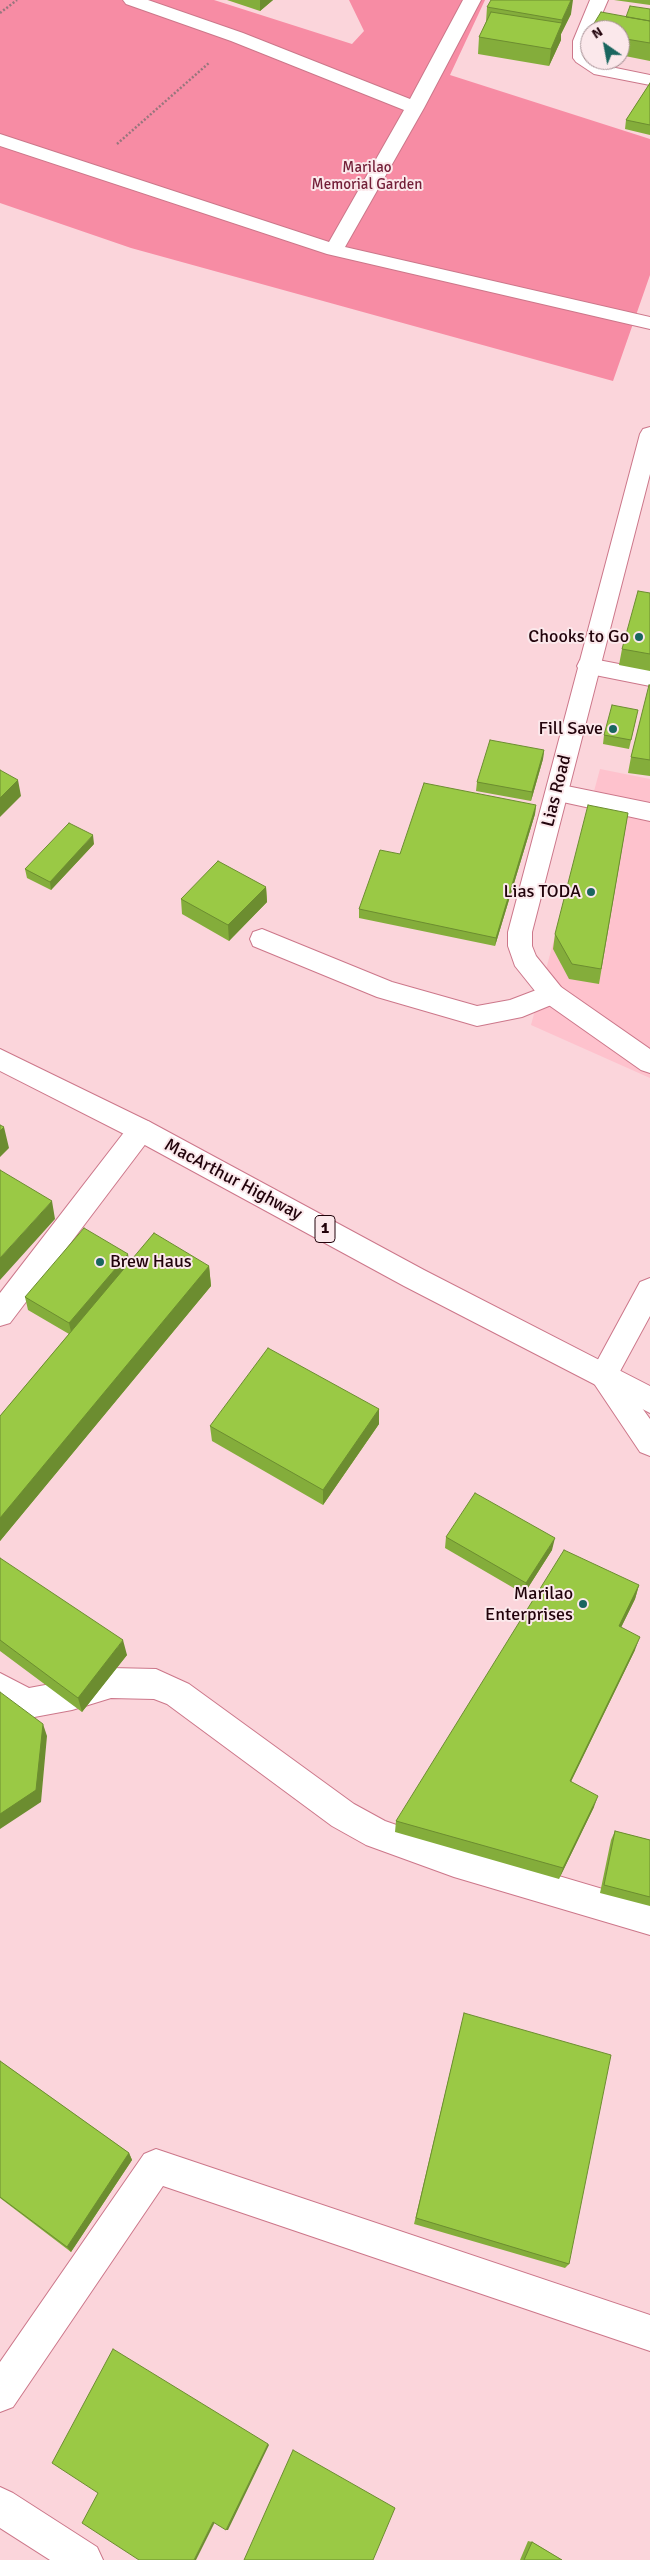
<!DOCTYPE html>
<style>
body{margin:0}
#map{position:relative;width:650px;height:2560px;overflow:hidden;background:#fbd5db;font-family:Signika,sans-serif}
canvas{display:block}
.north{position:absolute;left:580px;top:20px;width:50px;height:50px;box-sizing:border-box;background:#fbe8eb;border:1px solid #a48c91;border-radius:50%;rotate:327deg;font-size:14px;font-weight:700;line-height:20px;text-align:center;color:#21030b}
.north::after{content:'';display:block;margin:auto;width:18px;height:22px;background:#1a665f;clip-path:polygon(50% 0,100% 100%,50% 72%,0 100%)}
</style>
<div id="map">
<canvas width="650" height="2560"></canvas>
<div class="north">N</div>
</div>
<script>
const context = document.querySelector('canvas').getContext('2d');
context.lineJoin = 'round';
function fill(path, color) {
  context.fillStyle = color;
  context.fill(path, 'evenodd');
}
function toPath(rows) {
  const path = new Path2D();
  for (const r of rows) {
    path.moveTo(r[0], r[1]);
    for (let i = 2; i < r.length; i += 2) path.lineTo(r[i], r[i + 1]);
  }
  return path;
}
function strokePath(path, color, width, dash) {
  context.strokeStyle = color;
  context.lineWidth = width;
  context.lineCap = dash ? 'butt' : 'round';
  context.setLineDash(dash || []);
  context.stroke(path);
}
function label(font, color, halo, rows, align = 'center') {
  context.font = font + ' Signika,sans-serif';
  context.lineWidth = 4;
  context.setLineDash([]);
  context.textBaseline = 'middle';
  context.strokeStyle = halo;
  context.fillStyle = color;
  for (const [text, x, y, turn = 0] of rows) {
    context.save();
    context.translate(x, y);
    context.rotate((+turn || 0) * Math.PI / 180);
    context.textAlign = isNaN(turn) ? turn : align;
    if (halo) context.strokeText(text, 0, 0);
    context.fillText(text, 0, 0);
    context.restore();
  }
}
const built = toPath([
 [600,769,650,779,650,1078,531,1025]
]);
const green = toPath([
 [0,0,214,0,352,44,364,31,349,0,485,0,450,75,650,139,650,275,613,381,131,248,0,203]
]);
const path = toPath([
 [0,13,17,0],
 [117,144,210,62]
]);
const minor = toPath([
 [123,0,148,0,243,33,410,99,463,0,481,0,424,108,345,247,650,317,650,329,327,254,0,146,0,134,329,242,404,110,231,41,126,4,123,0],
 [590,0,608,0,595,30,590,30,590,60,597,60,606,66,650,75,650,85,594,74,576,62,573,58,573,41,590,0],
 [588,658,650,670,650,686,580,672,577,666,580,660,588,658],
 [557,784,650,803,650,821,549,799,545,793,549,787,557,784],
 [262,929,392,982,477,1006,510,1000,552,984,561,987,565,994,561,1001,522,1017,477,1026,377,997,253,946,250,939,253,932,262,929],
 [141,1119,150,1122,154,1130,150,1138,10,1323,0,1326,0,1293,132,1122,141,1119],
 [111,1668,156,1669,189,1684,354,1804,385,1821,454,1845,650,1903,650,1935,454,1877,366,1845,332,1826,167,1704,154,1699,111,1698,72,1710,29,1718,0,1706,0,1673,29,1688,72,1680,111,1668],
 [156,2149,650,2315,650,2351,163,2186,13,2407,0,2412,0,2362,144,2154,156,2149],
 [0,2487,13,2493,97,2547,103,2560,50,2560,0,2528,0,2487]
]);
const major = toPath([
 [650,427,650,474,532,932,532,946,536,956,561,987,650,1049,650,1073,641,1070,543,1001,515,966,508,946,508,932,640,434,643,429,650,427],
 [650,1278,650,1316,618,1375,650,1419,650,1456,640,1452,589,1376,640,1282,650,1278]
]);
const highway = toPath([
 [0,1049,150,1122,424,1270,650,1386,650,1413,404,1286,132,1138,0,1071,0,1049]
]);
const wall = toPath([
 [227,0,273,0,260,11],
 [614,0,650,0,650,5],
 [487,7,571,14,561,34,561,40,549,66,478,54,479,37,486,22],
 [650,9,650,61,620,55,620,30,626,17],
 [590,31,590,49,588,49],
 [650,83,650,135,625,129,626,120],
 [650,593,650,671,619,665,622,649],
 [650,685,650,776,628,773,631,757],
 [636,719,629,749,603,744,604,735],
 [544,750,543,759,531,801,476,791,477,782],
 [536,805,535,814,495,946,359,918,359,909,400,854],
 [628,813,599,984,569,979,553,949,555,934],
 [94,844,51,890,27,878,25,869],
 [266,887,267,902,229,941,182,914,181,899],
 [129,1263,209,1266,211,1286,0,1541,0,1416,69,1334,28,1310,25,1297],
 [379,1409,379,1424,323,1505,212,1441,210,1426],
 [446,1537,552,1550,524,1594,445,1548],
 [0,1558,127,1655,82,1712,0,1651],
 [639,1585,635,1599,621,1627,635,1650,571,1781,594,1807,559,1879,395,1832,396,1821],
 [615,1831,650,1840,650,1906,600,1893,611,1840],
 [462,2022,569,2264,565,2268,414,2224],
 [0,2061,129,2153,132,2160,71,2252,0,2198],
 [528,2541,532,2542,562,2560,520,2560]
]);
const shadedWall = toPath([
 [260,0,273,0,260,11],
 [571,0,573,0,571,14,561,34,561,40,549,66,551,49,561,26,562,20],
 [544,750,543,759,531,801,532,792],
 [18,780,21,796,0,817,0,798],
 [536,805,535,814,495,946,496,938],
 [93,835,94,844,51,890,50,882],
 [266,887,267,902,229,941,228,925],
 [4,1127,9,1148,0,1157,0,1131],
 [52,1201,55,1219,0,1280,0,1258],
 [128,1254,130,1267,72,1336,69,1323],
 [209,1266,211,1286,0,1541,0,1518],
 [379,1409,379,1424,323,1505,323,1490],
 [555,1538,552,1550,524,1594,526,1583],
 [639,1585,635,1599,615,1640,619,1626],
 [640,1637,635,1650,566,1792,570,1781],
 [123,1640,127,1655,82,1712,78,1698],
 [43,1724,47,1736,41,1802,0,1829,0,1814],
 [598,1796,594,1807,559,1879,563,1868],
 [129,2153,132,2160,71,2252,67,2247],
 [268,2444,269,2445,228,2530,226,2530],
 [213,2522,215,2522,196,2560,194,2560]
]);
const building = toPath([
 [491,0,571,0,562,20,487,7,491,0],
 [630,6,650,9,650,21,626,17,630,6],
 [491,12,562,23,551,49,479,37,491,12],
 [601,12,650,21,650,43,620,38,620,30,590,30,601,12],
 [650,83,650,125,626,120,650,83],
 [638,591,650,593,650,654,622,649,638,591],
 [649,685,650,685,650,760,631,757,649,685],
 [612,705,638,710,631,740,604,735,612,705],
 [490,740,544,750,532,792,477,782,490,740],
 [0,770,18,780,0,798,0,770],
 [424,783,536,805,496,938,359,909,380,850,400,854,424,783],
 [588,805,628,813,601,969,572,964,555,934,588,805],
 [69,823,93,835,50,882,25,869,69,823],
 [218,861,266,887,228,925,181,899,218,861],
 [0,1125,4,1127,0,1131,0,1125],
 [0,1170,52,1201,0,1258,0,1170],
 [84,1228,128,1254,69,1323,25,1297,84,1228],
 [154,1233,209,1266,0,1518,0,1416,154,1233],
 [268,1348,379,1409,323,1490,210,1426,268,1348],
 [475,1493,555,1538,526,1583,446,1537,475,1493],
 [564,1550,639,1585,619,1626,640,1637,570,1781,598,1796,563,1868,396,1821,564,1550],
 [0,1558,123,1640,78,1698,0,1640,0,1558],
 [0,1692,43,1724,36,1790,0,1814,0,1692],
 [615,1831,650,1840,650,1897,604,1885,615,1831],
 [464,2013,611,2055,569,2264,416,2218,464,2013],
 [0,2061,129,2153,67,2247,0,2197,0,2061],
 [113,2349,268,2444,226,2530,213,2522,194,2560,139,2560,82,2523,98,2493,52,2463,113,2349],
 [293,2450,395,2508,373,2560,244,2560,293,2450],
 [532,2542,562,2560,524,2560,532,2542]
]);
const markers = [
 [639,637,5,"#1a665f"],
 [613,729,5,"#1a665f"],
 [591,892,5,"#1a665f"],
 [100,1262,5,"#1a665f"],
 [583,1604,5,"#1a665f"]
];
const farParknames = [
 ["Marilao",367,168],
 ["Memorial Garden",367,185]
];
const shields = [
 [325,1229,20]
];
const shieldNames = [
 ["1",325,1229]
];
const poiNames = [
 ["Chooks to Go",629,637],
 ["Fill Save",603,729],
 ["Lias TODA",581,892],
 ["Brew Haus",110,1262,"left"],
 ["Marilao",573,1594],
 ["Enterprises",573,1615]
];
const streetNames = [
 ["Lias Road",557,791,-76],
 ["MacArthur Highway",233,1180,28]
];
fill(built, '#fec2cd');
fill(green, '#f78ca4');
strokePath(minor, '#cc778a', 2);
strokePath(major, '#cc778a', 2);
strokePath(highway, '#cc778a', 2);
strokePath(path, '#98767d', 2.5, [2, 2]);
fill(minor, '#fff');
fill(major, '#fff');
fill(highway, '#fff');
fill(wall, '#84ad3b');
fill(shadedWall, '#6c8d30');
fill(building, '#9ac945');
strokePath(building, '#6c8d30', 1);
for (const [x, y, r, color] of markers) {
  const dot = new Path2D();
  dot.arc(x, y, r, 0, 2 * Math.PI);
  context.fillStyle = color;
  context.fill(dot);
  strokePath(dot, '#fbe8eb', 2);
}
label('15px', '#731f38', '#fbe8eb', farParknames);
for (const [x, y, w] of shields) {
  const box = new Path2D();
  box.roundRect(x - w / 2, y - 13.5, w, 27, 4);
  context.fillStyle = '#fbe8eb';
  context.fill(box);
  strokePath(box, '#21030b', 1);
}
label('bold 16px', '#21030b', null, shieldNames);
label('18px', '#21030b', '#fbe8eb', poiNames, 'right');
label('18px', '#21030b', '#fbe8eb', streetNames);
</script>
